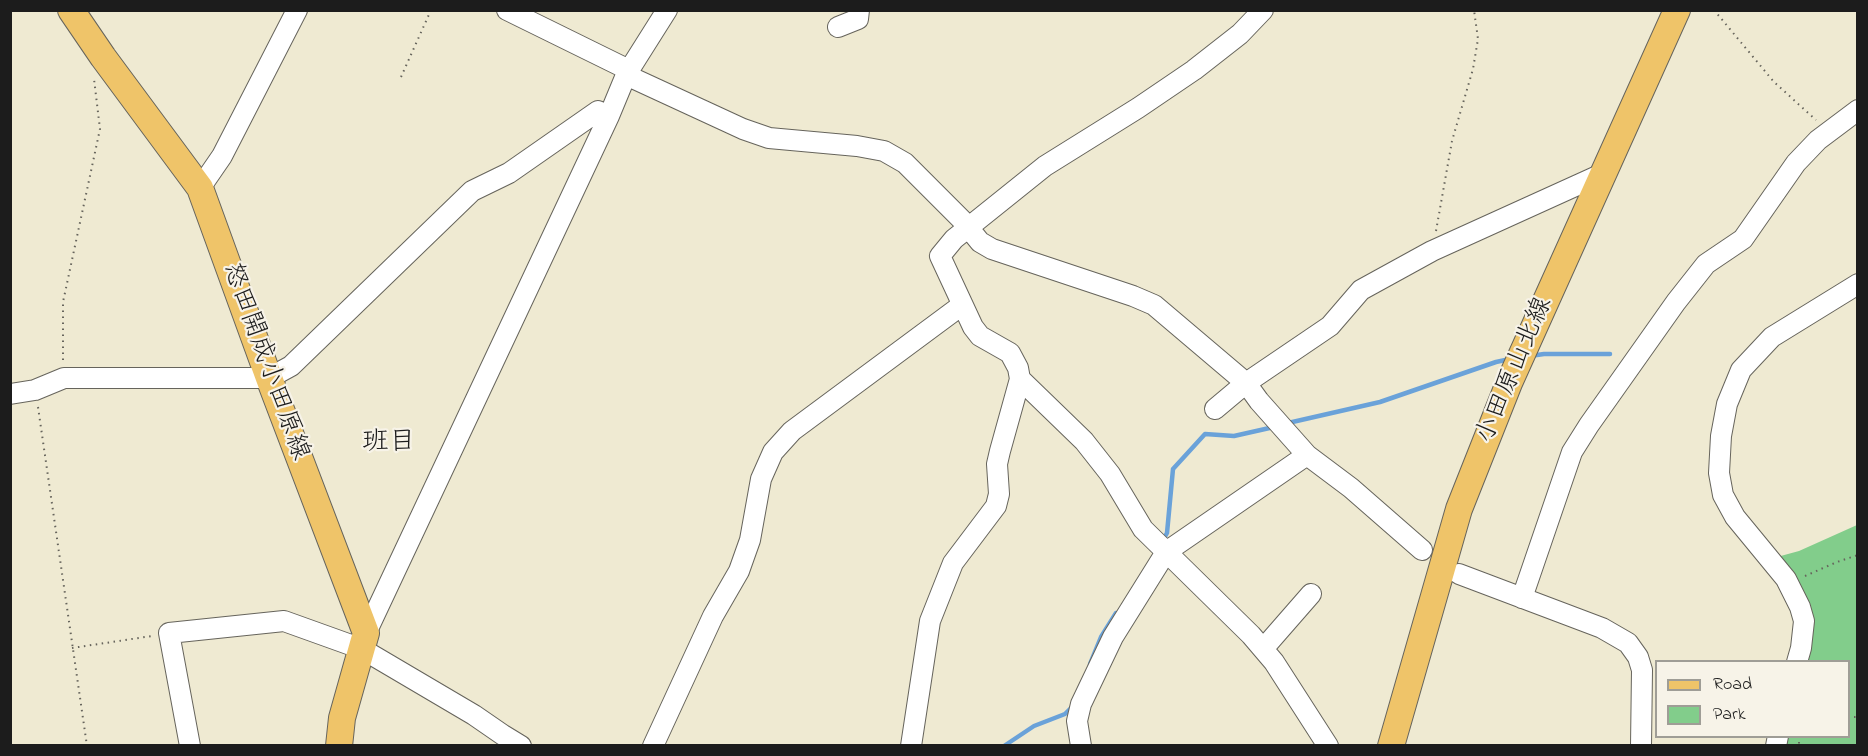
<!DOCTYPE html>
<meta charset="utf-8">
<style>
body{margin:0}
#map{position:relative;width:1868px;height:756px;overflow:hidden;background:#efead2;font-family:"Indie Flower",sans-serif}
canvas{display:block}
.frame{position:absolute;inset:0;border:12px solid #1c1c1c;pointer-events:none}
.legend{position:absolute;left:1655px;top:660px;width:195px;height:78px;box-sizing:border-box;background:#f7f3e8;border:2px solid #9f9d96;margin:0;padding:8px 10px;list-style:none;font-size:18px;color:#1c1c1c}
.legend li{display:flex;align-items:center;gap:12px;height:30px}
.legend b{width:30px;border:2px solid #9f9d96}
</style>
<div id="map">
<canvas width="1868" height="756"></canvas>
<div class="frame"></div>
<ul class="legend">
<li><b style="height:8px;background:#efc469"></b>Road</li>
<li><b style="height:16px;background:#82cd8b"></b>Park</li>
</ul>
</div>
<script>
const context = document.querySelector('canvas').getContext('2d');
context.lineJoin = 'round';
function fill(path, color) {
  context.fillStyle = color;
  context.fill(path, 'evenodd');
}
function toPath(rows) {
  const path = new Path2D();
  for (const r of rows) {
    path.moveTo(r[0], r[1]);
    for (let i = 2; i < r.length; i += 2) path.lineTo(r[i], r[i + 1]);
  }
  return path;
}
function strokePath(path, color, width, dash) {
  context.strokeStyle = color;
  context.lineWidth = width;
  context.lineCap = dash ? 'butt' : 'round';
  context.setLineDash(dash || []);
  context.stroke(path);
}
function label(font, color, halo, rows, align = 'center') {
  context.font = font + ' "Indie Flower","Klee One",sans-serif';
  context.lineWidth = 4.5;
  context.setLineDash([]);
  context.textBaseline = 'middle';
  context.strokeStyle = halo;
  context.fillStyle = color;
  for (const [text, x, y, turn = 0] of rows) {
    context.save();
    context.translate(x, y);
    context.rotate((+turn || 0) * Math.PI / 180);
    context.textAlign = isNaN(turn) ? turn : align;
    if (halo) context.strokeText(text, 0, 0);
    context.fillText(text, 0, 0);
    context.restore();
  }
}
const green = toPath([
 [1857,525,1857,745,1782,745,1782,737,1848,736,1848,662,1803,661,1813,626,1813,614,1792,570,1777,557,1799,551]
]);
const stream = toPath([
 [1530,356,1544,354,1610,354],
 [1288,423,1380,402,1496,362,1510,359],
 [1163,540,1167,533,1173,469,1205,434,1234,436,1274,427],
 [1090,664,1101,637,1116,613],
 [1004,746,1034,726,1065,714,1071,708]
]);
const path = toPath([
 [1714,10,1774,82,1816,120],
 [401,77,431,10],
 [1436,231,1452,141,1473,69,1478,39,1474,10],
 [63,360,63,302,100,129,94,79],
 [38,407,87,746],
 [1805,576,1837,562,1858,555],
 [72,648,152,636],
 [1848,717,1858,717],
 [1799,736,1799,746]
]);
const minor = toPath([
 [507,10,629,70],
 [838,27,858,19,859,10],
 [626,75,743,129,769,138,857,146,884,151,905,163,963,221,980,242,992,249,1133,296,1154,305,1246,383,1259,401,1307,455,1351,488,1422,550],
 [200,188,222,156,297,10],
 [1020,379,1084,441,1110,474,1143,529,1251,635,1274,662,1328,746],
 [10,394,35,390,64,378,269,378,291,366,472,191,509,173,598,111,609,116],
 [1215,409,1246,383,1330,326,1361,290,1432,251,1604,173],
 [1459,574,1602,628,1628,643,1638,657,1642,670,1641,746],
 [1522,598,1572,452,1589,425,1676,302,1706,264,1743,239,1796,163,1818,140,1858,110],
 [366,633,609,116,626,75,667,10],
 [1263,649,1311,594],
 [1797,662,1801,648,1804,621,1800,607,1786,579,1735,517,1723,495,1719,473,1721,436,1727,404,1741,370,1772,337,1858,284],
 [190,746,169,633,284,621,362,649,474,715,503,735,521,746],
 [653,746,713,616,739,571,750,540,761,479,773,452,792,431,962,305],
 [911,746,930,621,953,563,996,506,999,494,997,464,1000,451,1020,379,1018,368,1010,353,980,336,973,327,940,256,954,239,1045,166,1138,108,1194,70,1240,34,1263,10],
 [1081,746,1077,721,1081,704,1113,637,1166,552,1307,455],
 [1776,746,1778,736]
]);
const major = toPath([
 [71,10,103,57,200,188,269,378,366,633,342,718,339,746],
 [1391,746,1459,509,1509,383,1677,10]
]);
const streetNames = [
 ["怒田開成小田原線",264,362,70],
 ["小田原山北線",1516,371,-67]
];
const neighbourhoodNames = [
 ["班目",389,445]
];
fill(green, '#82cd8b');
strokePath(stream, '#6aa2d9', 4.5);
strokePath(minor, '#66645c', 22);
strokePath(major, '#66645c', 28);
strokePath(path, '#66645c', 2, [1.5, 4.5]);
strokePath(minor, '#fff', 20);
strokePath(major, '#efc469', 26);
label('26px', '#1c1c1c', '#f7f3e8', streetNames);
label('27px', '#1c1c1c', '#f7f3e8', neighbourhoodNames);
</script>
